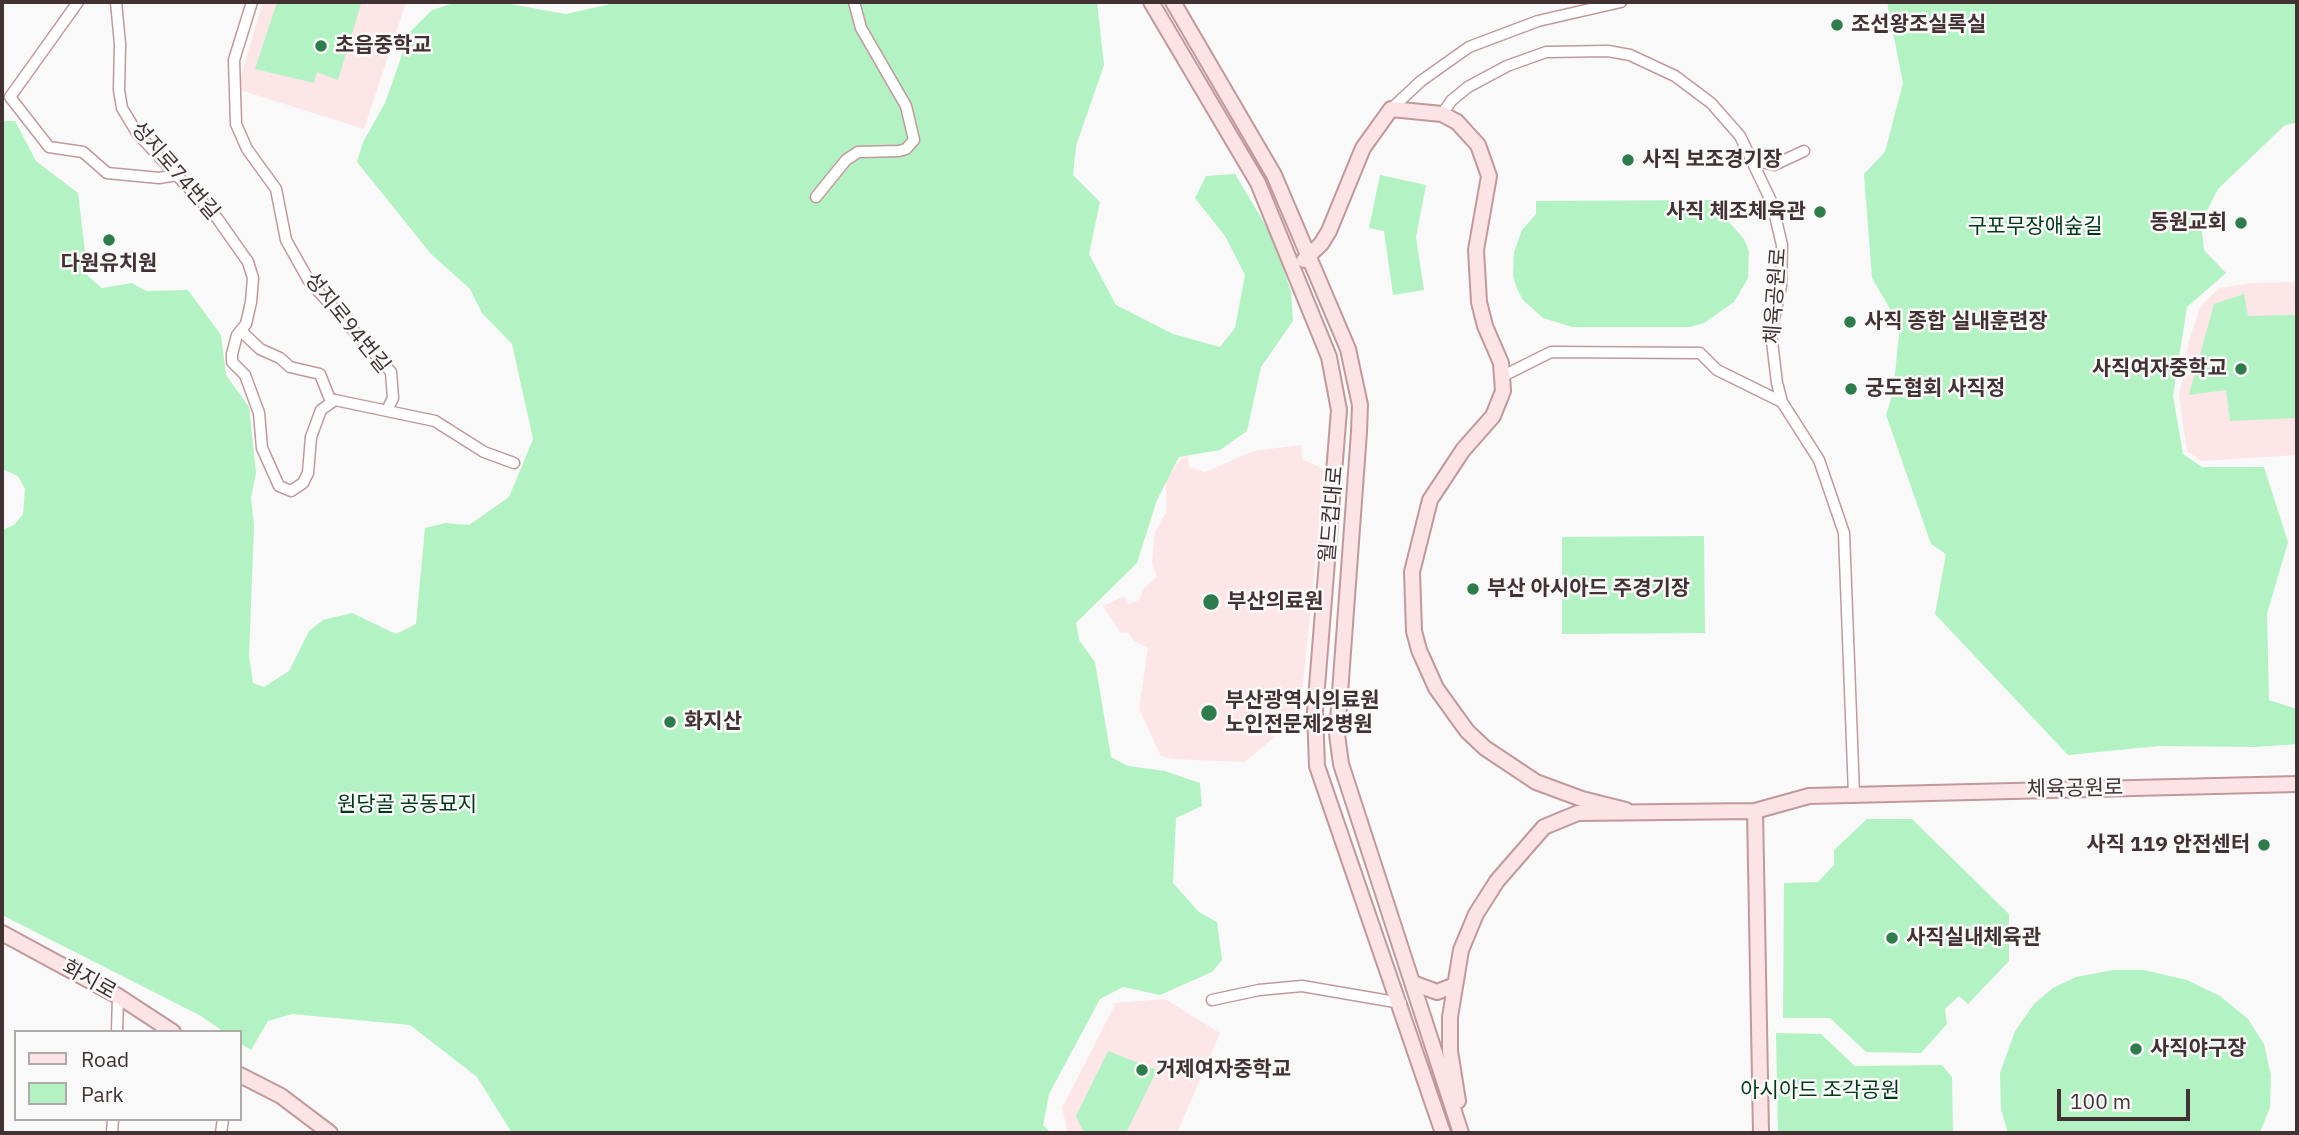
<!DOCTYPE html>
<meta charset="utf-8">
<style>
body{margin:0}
#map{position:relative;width:2299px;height:1135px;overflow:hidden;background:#f9f9f9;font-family:"IBM Plex Sans",sans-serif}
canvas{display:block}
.frame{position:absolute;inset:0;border:4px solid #433233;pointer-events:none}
.legend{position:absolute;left:14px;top:1030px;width:228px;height:91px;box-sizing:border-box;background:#f9f9f9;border:2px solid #b0a9aa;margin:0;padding:9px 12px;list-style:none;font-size:21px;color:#433233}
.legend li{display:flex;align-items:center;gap:14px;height:35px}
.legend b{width:35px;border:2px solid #b0a9aa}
.scale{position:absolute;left:2057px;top:1089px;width:133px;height:32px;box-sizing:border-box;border:4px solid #433233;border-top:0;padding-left:9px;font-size:21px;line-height:24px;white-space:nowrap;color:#433233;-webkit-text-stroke:5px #f9f9f9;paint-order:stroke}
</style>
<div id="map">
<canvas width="2299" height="1135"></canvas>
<div class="frame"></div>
<ul class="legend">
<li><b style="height:9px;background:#fce3e5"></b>Road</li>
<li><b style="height:19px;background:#b2f2c3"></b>Park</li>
</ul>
<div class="scale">100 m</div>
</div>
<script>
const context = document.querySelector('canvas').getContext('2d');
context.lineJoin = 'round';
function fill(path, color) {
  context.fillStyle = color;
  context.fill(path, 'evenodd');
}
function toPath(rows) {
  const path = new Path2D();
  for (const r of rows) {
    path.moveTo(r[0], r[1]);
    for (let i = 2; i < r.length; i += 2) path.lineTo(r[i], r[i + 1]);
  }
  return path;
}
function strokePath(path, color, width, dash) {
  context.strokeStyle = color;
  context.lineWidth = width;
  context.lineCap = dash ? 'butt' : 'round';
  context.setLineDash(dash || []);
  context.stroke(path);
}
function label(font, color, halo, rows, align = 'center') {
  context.font = font + ' "IBM Plex Sans","Noto Sans KR",sans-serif';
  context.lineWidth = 5;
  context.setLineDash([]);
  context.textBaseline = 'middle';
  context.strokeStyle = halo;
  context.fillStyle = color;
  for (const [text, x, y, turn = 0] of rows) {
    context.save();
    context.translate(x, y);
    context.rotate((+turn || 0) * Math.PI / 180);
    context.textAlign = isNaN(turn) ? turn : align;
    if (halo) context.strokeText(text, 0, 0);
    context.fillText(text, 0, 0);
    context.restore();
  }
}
const built = toPath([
 [263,2,406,2,364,129,237,89],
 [2297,282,2297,455,2201,461,2187,451,2179,396,2189,341,2200,307,2219,288,2253,283],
 [1301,445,1302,459,1325,470,1299,722,1285,728,1245,762,1172,759,1161,756,1139,709,1148,648,1133,640,1128,632,1121,633,1103,606,1124,596,1129,604,1139,600,1145,587,1157,577,1152,563,1155,532,1166,513,1166,481,1180,460,1188,455,1189,467,1205,472,1254,451],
 [1165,999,1220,1033,1177,1133,1068,1133,1062,1108,1116,1003]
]);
const green = toPath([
 [277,2,361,4,338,80,317,72,314,83,255,69],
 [457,2,499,2,566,14,619,2,1097,2,1104,65,1076,146,1073,175,1100,202,1089,254,1116,305,1173,334,1220,347,1235,328,1245,275,1225,236,1195,198,1206,176,1235,174,1274,239,1291,292,1293,321,1261,367,1247,431,1220,450,1179,457,1157,500,1137,563,1076,623,1079,640,1095,662,1111,757,1128,766,1165,771,1200,783,1202,806,1176,818,1173,883,1199,912,1217,922,1222,960,1212,972,1160,995,1123,987,1100,999,1049,1094,1043,1125,1051,1133,512,1133,477,1077,410,1025,292,1014,268,1021,251,1050,240,1043,240,1032,224,1032,201,1016,2,915,2,530,14,525,23,514,25,489,18,476,2,469,2,121,15,121,36,161,78,193,88,276,102,288,132,283,146,291,188,290,221,335,226,375,249,407,256,473,251,498,254,526,249,656,253,683,264,687,289,671,309,631,323,620,352,613,396,634,416,624,425,528,445,523,469,525,509,497,533,439,512,344,482,313,470,289,431,254,357,162,363,142,385,103,410,32,432,10],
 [1887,2,2297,2,2297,122,2284,126,2218,189,2201,222,2204,250,2226,273,2187,307,2173,396,2183,454,2202,467,2264,467,2288,542,2267,614,2269,700,2297,709,2297,744,2256,747,2159,746,2068,755,1935,614,1946,554,1931,544,1886,415,1893,393,1900,326,1872,278,1864,174,1885,152,1903,83],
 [1380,175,1426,185,1416,237,1424,290,1393,295,1384,231,1369,228],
 [1727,200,1727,213,1721,213,1744,239,1749,251,1748,278,1734,302,1704,323,1690,327,1572,327,1543,318,1523,300,1517,289,1513,276,1514,252,1522,230,1536,214,1536,201],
 [2244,294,2248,316,2295,315,2297,418,2230,421,2226,390,2189,395,2214,304],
 [1704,536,1705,633,1562,634,1562,537],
 [1867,819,1912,819,2009,914,2009,961,1968,1004,1959,996,1945,1009,1947,1024,1921,1053,1866,1052,1830,1018,1783,1018,1784,883,1818,882,1834,865,1834,850],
 [2113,970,2144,970,2187,980,2220,996,2248,1019,2264,1044,2271,1076,2270,1107,2260,1133,2008,1133,2001,1109,2000,1073,2015,1031,2034,1004,2053,988,2076,977],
 [1776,1033,1821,1034,1855,1066,1942,1065,1952,1077,1953,1133,1778,1133],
 [1108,1051,1157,1070,1126,1133,1084,1133,1076,1116]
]);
const street = toPath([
 [78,2,10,97,49,147,83,152,107,173,159,178,177,175],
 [116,2,120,44,119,90,122,108,137,133,217,218,248,262,253,278,251,302,246,324,237,335,232,354,232,362,245,375,259,413,262,448,279,486,291,491,303,483,308,473,311,437,321,410,335,400,435,421,484,452,514,463],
 [252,2,234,60,236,124,247,149,276,189,286,240,309,281,391,372,393,398,387,410],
 [1391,109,1421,81,1469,47,1538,21,1621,2],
 [1442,114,1452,100,1468,87,1507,66,1546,52,1608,51,1630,55,1675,76,1711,103,1740,136,1772,203,1782,245,1781,286,1771,333,1777,383,1782,402,1819,460,1844,533,1854,794],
 [1753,160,1774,165,1804,151],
 [816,197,846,160,858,152,899,151,906,149,914,140,906,106,861,28,854,2],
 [241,331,260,349,280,358,290,367,320,374,331,402],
 [1503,376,1551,352,1700,353,1717,370,1782,402],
 [1212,1000,1259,990,1302,986,1401,1003],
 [117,1032,118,996],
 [112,1133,113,1119],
 [221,1133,223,1119]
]);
const secondary = toPath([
 [1151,2,1258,183,1329,357,1339,410,1315,712,1317,766,1443,1133],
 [1173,2,1274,175,1348,349,1360,405,1359,432,1337,734,1341,764,1461,1133],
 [1304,260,1321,244,1329,231,1363,148,1391,109,1442,114,1457,122,1478,145,1489,176,1476,250,1479,302,1485,326,1501,363,1503,391,1493,416,1463,450,1430,500,1412,572,1414,631,1419,650,1436,688,1467,731,1485,748,1536,782,1582,799,1626,810],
 [1755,811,1761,1133],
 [2,933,118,996,173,1032],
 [1413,983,1437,992,1455,985],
 [240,1075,281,1096,330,1133],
 [1458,1101,1450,1051,1450,1017,1461,950,1476,914,1497,881,1544,827,1578,813,1755,811,1809,796,2297,784]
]);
const markers = [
 [1837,25,7,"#2e7b4b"],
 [321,46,7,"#2e7b4b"],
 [1628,160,7,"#2e7b4b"],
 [1820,212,7,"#2e7b4b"],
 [2241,223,7,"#2e7b4b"],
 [109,240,7,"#2e7b4b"],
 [1850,322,7,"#2e7b4b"],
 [2241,369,7,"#2e7b4b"],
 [1851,389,7,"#2e7b4b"],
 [1473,589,7,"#2e7b4b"],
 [1211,602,9,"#2e7b4b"],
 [1209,713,9,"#2e7b4b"],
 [670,722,7,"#2e7b4b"],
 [2264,845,7,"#2e7b4b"],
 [1892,938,7,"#2e7b4b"],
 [2136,1049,7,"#2e7b4b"],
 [1142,1070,7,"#2e7b4b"]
];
const poiNames = [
 ["조선왕조실록실",1851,25],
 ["초읍중학교",335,46],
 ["사직 보조경기장",1642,160],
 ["사직 체조체육관",1806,212,"right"],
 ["동원교회",2227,223,"right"],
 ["다원유치원",109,264,"center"],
 ["사직 종합 실내훈련장",1864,322],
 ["사직여자중학교",2227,369,"right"],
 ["궁도협회 사직정",1865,389],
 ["부산 아시아드 주경기장",1487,589],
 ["부산의료원",1227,602],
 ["부산광역시의료원",1225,701],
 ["노인전문제2병원",1225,725],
 ["화지산",684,722],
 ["사직 119 안전센터",2250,845,"right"],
 ["사직실내체육관",1906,938],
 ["사직야구장",2150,1049],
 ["거제여자중학교",1156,1070]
];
const streetNames = [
 ["성지로74번길",175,171,49],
 ["체육공원로",1776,296,-86],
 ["성지로94번길",347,323,51],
 ["월드컵대로",1332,514,-85],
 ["체육공원로",2075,789,-1],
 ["화지로",89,980,29]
];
const parkNames = [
 ["구포무장애숲길",2035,227],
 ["원당골 공동묘지",407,805],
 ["아시아드 조각공원",1820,1091]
];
fill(built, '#fce6e8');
fill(green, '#b2f2c3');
strokePath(street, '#c1999b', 13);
strokePath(secondary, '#c1999b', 18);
strokePath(street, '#fff', 10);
strokePath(secondary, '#fce3e5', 14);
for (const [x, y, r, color] of markers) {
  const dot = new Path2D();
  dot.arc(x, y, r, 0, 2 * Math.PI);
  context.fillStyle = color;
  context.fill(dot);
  strokePath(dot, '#f9f9f9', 2.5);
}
label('bold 21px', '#433233', '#f9f9f9', poiNames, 'left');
label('21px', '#433233', '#f9f9f9', streetNames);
label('21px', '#003819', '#f9f9f9', parkNames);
</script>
